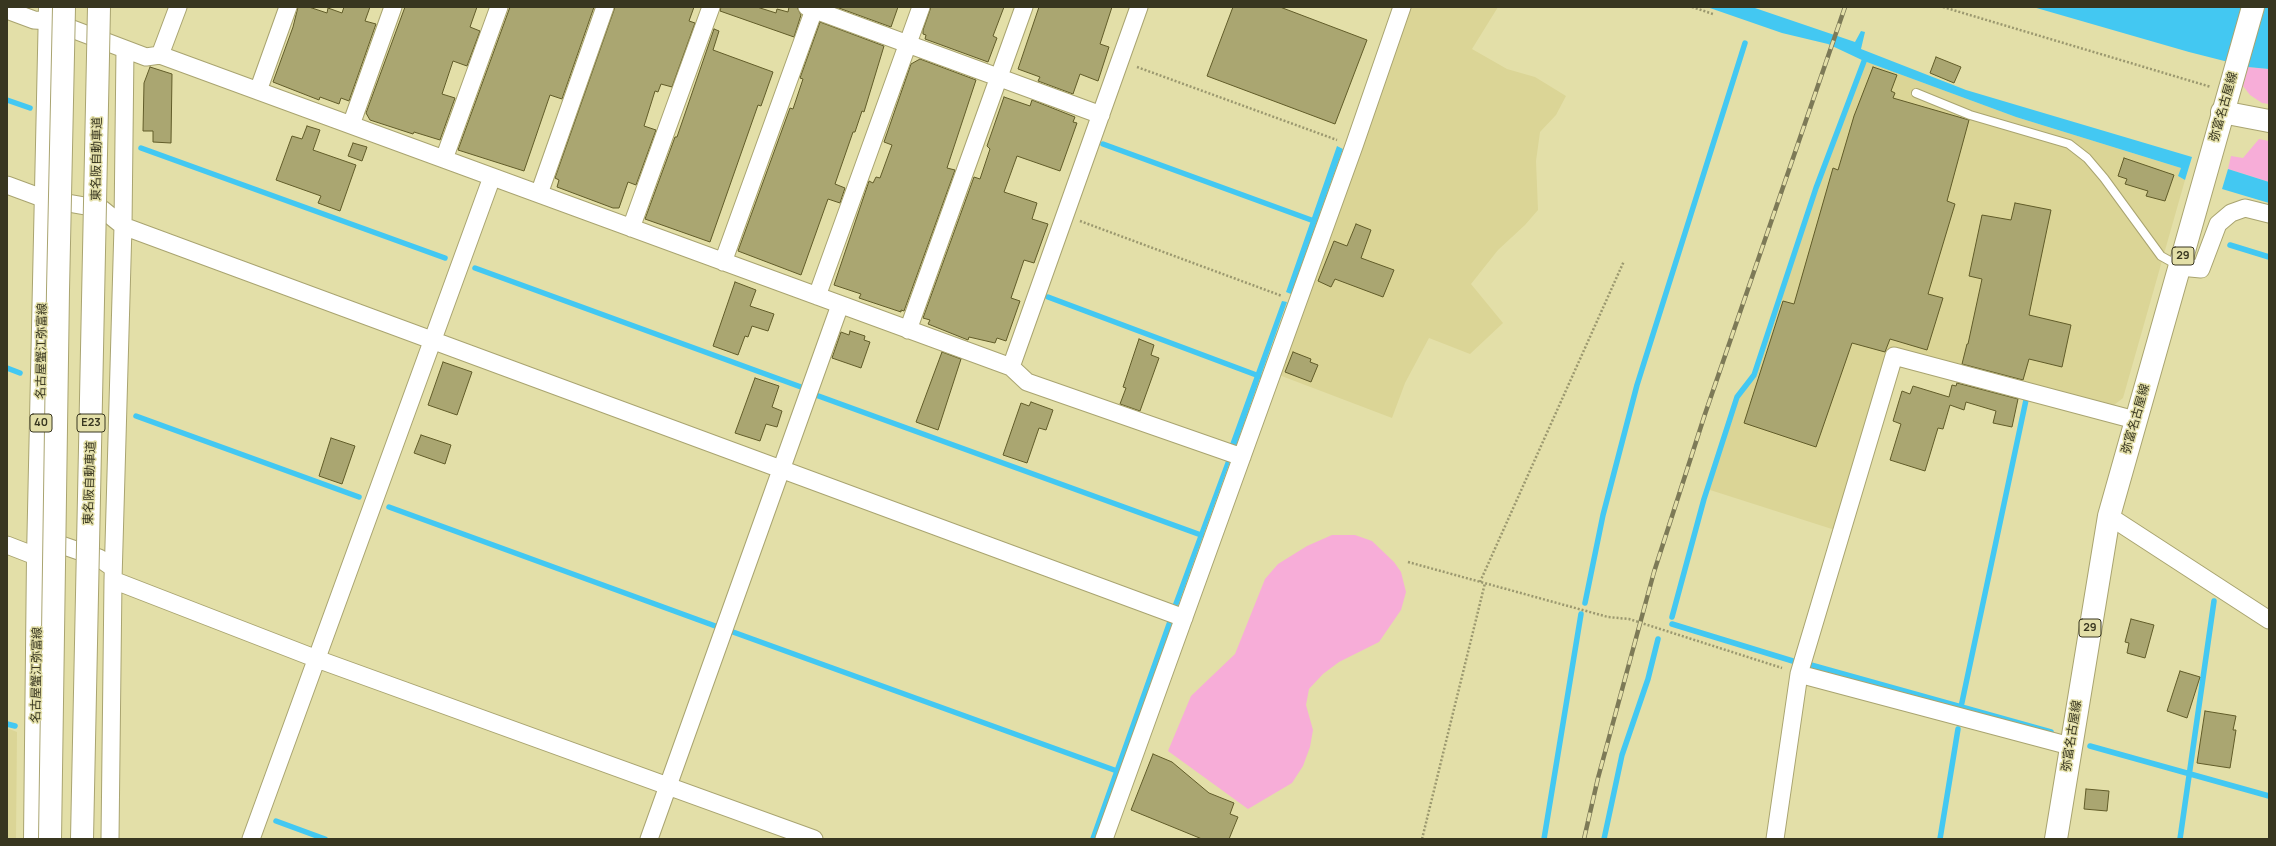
<!DOCTYPE html>
<meta charset="utf-8">
<style>
body{margin:0}
#map{position:relative;width:2276px;height:846px;overflow:hidden;background:#e3dfa8;font-family:Manrope,sans-serif}
canvas{display:block}
.frame{position:absolute;inset:0;border:8px solid #383620;pointer-events:none}
</style>
<div id="map">
<canvas width="2276" height="846"></canvas>
<div class="frame"></div>
</div>
<script>
const context = document.querySelector('canvas').getContext('2d');
context.lineJoin = 'round';
function fill(path, color) {
  context.fillStyle = color;
  context.fill(path, 'evenodd');
}
function toPath(rows) {
  const path = new Path2D();
  for (const r of rows) {
    path.moveTo(r[0], r[1]);
    for (let i = 2; i < r.length; i += 2) path.lineTo(r[i], r[i + 1]);
  }
  return path;
}
function strokePath(path, color, width, dash) {
  context.strokeStyle = color;
  context.lineWidth = width;
  context.lineCap = dash ? 'butt' : 'round';
  context.setLineDash(dash || []);
  context.stroke(path);
}
function label(font, color, halo, rows, align = 'center') {
  context.font = font + ' Manrope,"Noto Sans JP",sans-serif';
  context.lineWidth = 3;
  context.setLineDash([]);
  context.textBaseline = 'middle';
  context.strokeStyle = halo;
  context.fillStyle = color;
  for (const [text, x, y, turn = 0] of rows) {
    context.save();
    context.translate(x, y);
    context.rotate((+turn || 0) * Math.PI / 180);
    context.textAlign = isNaN(turn) ? turn : align;
    if (halo) context.strokeText(text, 0, 0);
    context.fillText(text, 0, 0);
    context.restore();
  }
}
const built = toPath([
 [1408,7,1498,7,1472,49,1507,69,1535,77,1566,96,1556,115,1540,132,1536,161,1538,210,1525,225,1498,250,1471,284,1503,323,1470,354,1429,338,1405,383,1392,418,1279,375],
 [1864,61,2016,117,2181,168,2178,176,2185,180,2123,398,2114,405,1893,347,1835,530,1707,489,1737,397,1754,375,1816,188],
 [7,728,17,732,16,839,7,839]
]);
const green = toPath([
 [2248,67,2269,69,2269,104,2262,103,2250,95,2243,86],
 [2259,139,2269,141,2269,182,2228,169,2231,156,2243,158],
 [1332,535,1355,535,1372,541,1394,562,1401,572,1406,592,1401,610,1379,642,1339,662,1323,674,1309,689,1306,705,1313,730,1310,747,1303,766,1292,783,1248,809,1168,751,1191,696,1235,654,1265,579,1278,564,1307,546]
]);
const water = toPath([
 [1707,7,1752,7,1855,42,1861,31,1865,32,1861,49,1966,90,2192,157,2185,180,2178,176,2181,168,2016,117,1864,61,1828,44,1782,33],
 [2033,7,2269,7,2269,69,2248,67,2189,52],
 [1337,146,1343,149,1291,294,1286,292],
 [2228,169,2269,182,2269,203,2222,189],
 [1282,301,1287,302,1235,449,1229,447],
 [1227,458,1231,459,1178,606,1173,604],
 [1168,619,1173,621,1095,839,1090,839]
]);
const stream = toPath([
 [7,100,30,108],
 [1103,144,1314,221],
 [141,148,445,258],
 [2230,245,2269,257],
 [475,268,801,387],
 [1048,297,1259,376],
 [7,368,20,373],
 [813,394,1201,535],
 [136,416,359,497],
 [389,507,718,627],
 [1585,603,1603,515,1637,385,1745,43],
 [1672,617,1704,499,1737,397,1754,375,1816,188,1866,56],
 [1672,624,1796,662],
 [733,632,1117,771],
 [1811,665,2051,732],
 [1961,707,2026,400],
 [7,724,15,726],
 [2090,746,2269,796],
 [276,821,325,839],
 [1544,839,1581,614],
 [1604,839,1622,755,1648,679,1658,639],
 [1940,839,1958,729],
 [2180,839,2214,601]
]);
const building = toPath([
 [298,7,309,7,327,13,328,8,342,13,344,7,370,7,365,21,376,24,349,101,341,98,339,104,320,97,319,100,273,82,293,27,298,7],
 [405,7,477,7,470,27,480,31,467,66,453,61,442,94,455,98,440,140,414,132,413,134,370,120,366,113,405,7],
 [510,7,594,7,562,99,550,95,524,171,458,150,510,7],
 [615,7,694,7,689,21,695,23,672,87,661,84,658,92,655,91,644,126,656,130,636,185,628,182,619,208,613,208,557,187,559,180,555,178,615,7],
 [721,7,757,7,776,13,777,9,788,12,789,7,797,7,801,15,794,37,720,11,721,7],
 [836,7,898,7,891,27,836,7],
 [931,7,1004,7,993,36,997,38,988,62,925,39,926,35,923,34,923,30,931,7],
 [1039,7,1112,7,1100,44,1109,47,1098,81,1080,74,1073,94,1038,81,1040,77,1018,69,1039,7],
 [1233,7,1280,7,1367,40,1335,124,1207,76,1233,7],
 [820,22,884,46,864,112,862,111,855,132,853,132,835,184,845,188,840,203,828,199,801,275,738,251,790,108,793,109,803,79,800,78,820,22],
 [714,29,719,31,713,50,773,72,761,106,758,105,710,242,645,219,675,137,677,137,714,29],
 [1936,57,1961,67,1954,83,1930,73,1936,57],
 [920,59,976,80,947,168,955,170,904,311,901,310,901,312,859,298,861,294,834,285,869,181,873,183,876,177,880,178,892,145,884,142,911,64,920,59],
 [150,67,172,74,171,143,153,142,153,131,143,131,144,83,150,67],
 [1873,67,1897,75,1891,91,1895,93,1893,98,1969,120,1947,201,1955,204,1928,294,1943,298,1927,350,1890,339,1885,352,1852,343,1816,447,1744,423,1783,301,1794,304,1833,168,1838,170,1854,116,1873,67],
 [1004,97,1030,106,1032,100,1075,117,1073,122,1077,123,1060,171,1017,156,1004,192,1037,203,1032,219,1048,224,1034,263,1024,260,1011,298,1020,301,1006,341,997,338,995,343,969,337,968,340,928,324,930,320,923,318,974,177,980,179,990,149,987,146,1004,97],
 [307,126,320,130,313,150,356,165,340,211,318,203,321,196,276,180,292,136,302,139,307,126],
 [353,143,367,147,362,161,348,156,353,143],
 [2124,158,2174,175,2165,201,2146,196,2148,191,2125,184,2127,179,2118,176,2124,158],
 [2015,203,2051,210,2029,315,2071,325,2062,367,2029,359,2023,380,1962,364,1967,344,1968,344,1982,279,1969,276,1982,215,2011,220,2015,203],
 [1356,224,1371,230,1361,258,1394,270,1383,297,1335,279,1331,287,1318,281,1334,241,1347,246,1356,224],
 [735,282,756,290,750,306,774,314,768,331,752,326,748,337,745,336,738,355,713,346,735,282],
 [850,331,865,336,864,340,870,342,861,368,832,358,841,332,849,335,850,331],
 [1139,339,1154,345,1151,355,1159,358,1140,411,1120,404,1126,388,1123,387,1139,339],
 [942,352,961,359,938,430,916,422,942,352],
 [1293,352,1311,359,1310,362,1318,365,1311,382,1285,372,1293,352],
 [443,362,472,372,457,415,428,405,443,362],
 [755,378,779,386,772,407,782,411,777,427,766,424,760,441,735,433,755,378],
 [1957,383,2018,399,2012,427,1993,423,1996,411,1966,402,1964,410,1950,405,1943,429,1938,428,1925,471,1890,460,1901,424,1893,421,1902,391,1910,394,1913,386,1949,397,1952,385,1956,386,1957,383],
 [1031,402,1053,410,1046,430,1039,428,1027,463,1003,455,1021,403,1029,406,1031,402],
 [421,435,451,445,445,464,414,453,421,435],
 [331,438,355,446,342,484,319,476,331,438],
 [2131,619,2154,625,2145,658,2127,653,2129,643,2125,642,2131,619],
 [2180,671,2200,677,2187,718,2167,711,2180,671],
 [2205,711,2236,716,2233,730,2236,730,2230,768,2197,763,2205,711],
 [1153,754,1172,762,1209,793,1234,803,1230,814,1238,817,1229,839,1202,839,1131,810,1153,754],
 [2086,789,2109,791,2107,811,2084,809,2086,789]
]);
const path = toPath([
 [1692,7,1713,14],
 [1943,7,2211,87],
 [1137,67,1337,140],
 [1080,221,1282,296],
 [1408,562,1608,617,1629,619,1782,668],
 [1480,582,1624,261],
 [1422,839,1485,583]
]);
const service = toPath([
 [1916,93,1970,115,2069,144,2087,158,2104,178,2161,256,2179,266]
]);
const minor = toPath([
 [178,7,160,55,1011,367,1139,7],
 [807,7,1101,115],
 [7,10,34,20,51,21,146,57,160,55],
 [258,91,288,7],
 [351,125,393,7],
 [444,159,499,7],
 [7,185,45,199,102,209,123,226,1184,618],
 [539,194,605,7],
 [631,228,711,7],
 [723,262,815,7],
 [2180,267,2201,269,2218,224,2231,213,2245,208,2269,214],
 [817,296,921,7],
 [908,330,1024,7],
 [1011,367,1027,382,1242,457],
 [2109,516,2269,620],
 [44,539,99,558,113,568],
 [7,545,38,557],
 [113,580,317,659,814,839],
 [1799,674,2070,746],
 [110,839,113,580,123,226,125,49],
 [251,839,492,177],
 [649,839,840,305],
 [1104,839,1354,146,1402,7],
 [1775,839,1799,674,1894,356,2135,420]
]);
const secondary = toPath([
 [2222,112,2269,121]
]);
const primary = toPath([
 [35,839,38,557,50,7],
 [2056,839,2109,516,2253,7]
]);
const rail = toPath([
 [1584,839,1598,778,1654,572,1705,414,1845,7]
]);
const motorwayBridge = toPath([
 [50,839,58,290,64,7],
 [82,839,99,7]
]);
const shields = [
 [2183,256,22],
 [41,423,22],
 [91,423,28],
 [2090,628,22]
];
const shieldNames = [
 ["29",2183,256],
 ["40",41,423],
 ["E23",91,423],
 ["29",2090,628]
];
const streetNames = [
 ["弥富名古屋線",2224,107,-74],
 ["東名阪自動車道",97,159,-89],
 ["名古屋蟹江弥富線",42,351,-89],
 ["弥富名古屋線",2136,419,-74],
 ["東名阪自動車道",90,483,-88],
 ["名古屋蟹江弥富線",37,675,-89],
 ["弥富名古屋線",2072,736,-81]
];
fill(built, '#dbd596');
fill(green, '#f7add8');
fill(water, '#43c8f2');
strokePath(stream, '#43c8f2', 5.5);
fill(building, '#aaa671');
strokePath(building, '#615c29', 1);
strokePath(service, '#a9a470', 10);
strokePath(minor, '#a9a470', 19);
strokePath(secondary, '#a9a470', 24);
strokePath(primary, '#a9a470', 24);
strokePath(path, '#9b986f', 2.5, [2, 2]);
strokePath(service, '#fff', 8);
strokePath(minor, '#fff', 17);
strokePath(secondary, '#fff', 22);
strokePath(primary, '#fff', 22);
strokePath(rail, '#7d7a57', 4.5);
strokePath(rail, '#e3dfa8', 3, [9]);
strokePath(motorwayBridge, '#a9a470', 24, []);
strokePath(motorwayBridge, '#fff', 22);
for (const [x, y, w] of shields) {
  const box = new Path2D();
  box.roundRect(x - w / 2, y - 9, w, 18, 3);
  context.fillStyle = '#e3dfa8';
  context.fill(box);
  strokePath(box, '#383620', 1);
}
label('bold 11px', '#383620', null, shieldNames);
label('12px', '#383620', '#e3dfa8', streetNames);
</script>
